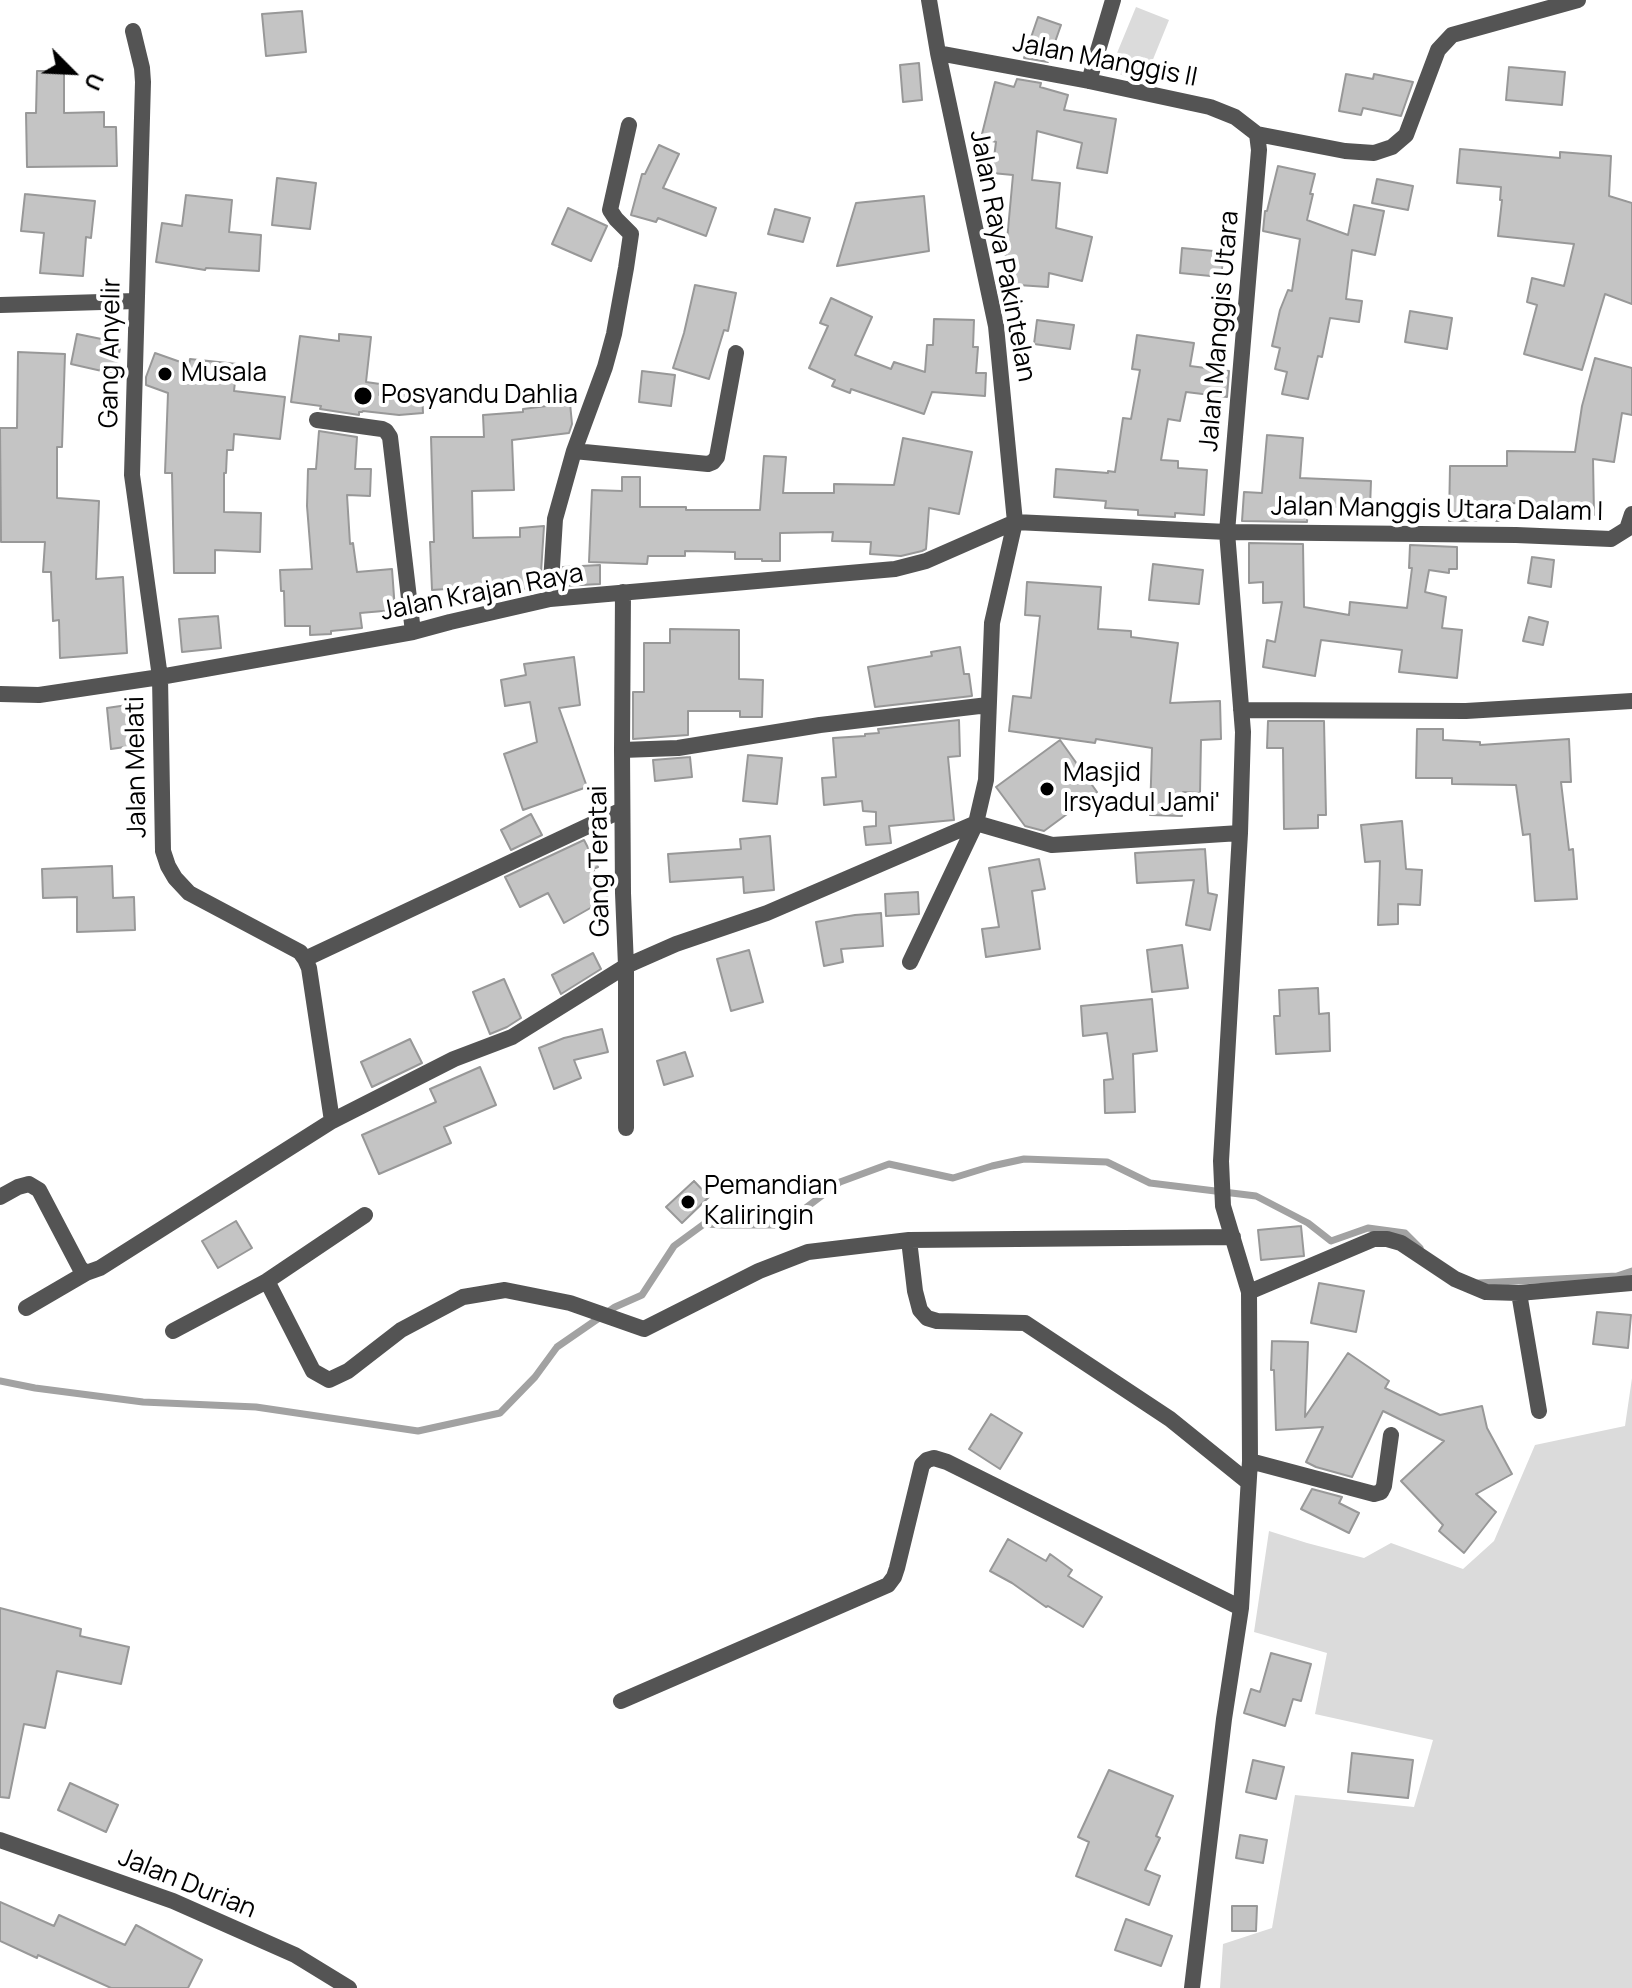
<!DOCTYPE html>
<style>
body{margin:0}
#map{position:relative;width:1632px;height:1988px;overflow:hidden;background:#fff;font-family:Manrope,sans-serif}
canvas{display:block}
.north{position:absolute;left:32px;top:32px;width:80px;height:80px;-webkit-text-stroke:6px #fff;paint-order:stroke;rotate:114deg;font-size:22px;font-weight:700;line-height:32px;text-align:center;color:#000}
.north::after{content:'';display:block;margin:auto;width:28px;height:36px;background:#000;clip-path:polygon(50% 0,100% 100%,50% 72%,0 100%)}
</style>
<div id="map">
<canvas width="1632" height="1988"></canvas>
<div class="north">U</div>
</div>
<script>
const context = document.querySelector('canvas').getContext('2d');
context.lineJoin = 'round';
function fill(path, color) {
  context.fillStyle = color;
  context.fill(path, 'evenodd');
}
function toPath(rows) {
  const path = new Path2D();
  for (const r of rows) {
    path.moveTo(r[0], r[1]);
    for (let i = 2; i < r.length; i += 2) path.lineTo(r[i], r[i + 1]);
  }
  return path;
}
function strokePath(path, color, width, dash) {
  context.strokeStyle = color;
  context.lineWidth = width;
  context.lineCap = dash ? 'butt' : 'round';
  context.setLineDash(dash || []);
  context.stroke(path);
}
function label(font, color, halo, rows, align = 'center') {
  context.font = font + ' Manrope,sans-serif';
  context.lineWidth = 8;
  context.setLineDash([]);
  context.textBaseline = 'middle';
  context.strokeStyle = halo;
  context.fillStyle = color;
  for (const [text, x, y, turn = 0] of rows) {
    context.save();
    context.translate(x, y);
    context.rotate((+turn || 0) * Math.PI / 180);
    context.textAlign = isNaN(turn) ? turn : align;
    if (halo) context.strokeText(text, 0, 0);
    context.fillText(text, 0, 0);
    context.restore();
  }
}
const green = toPath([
 [1136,7,1169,20,1143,84,1110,70],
 [1632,1378,1632,1988,1220,1988,1223,1944,1272,1928,1295,1795,1414,1807,1433,1740,1315,1714,1327,1653,1254,1632,1269,1531,1307,1543,1364,1558,1391,1543,1463,1569,1494,1541,1535,1445,1625,1426]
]);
const stream = toPath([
 [1478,1283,1617,1276,1632,1271],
 [0,1381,35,1388,143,1402,256,1407,418,1431,500,1413,535,1377,557,1347,615,1307,642,1295,674,1246,704,1224,723,1225,783,1225,840,1182,889,1164,953,1178,992,1166,1024,1159,1107,1162,1150,1183,1256,1196,1308,1223,1331,1241,1368,1228,1405,1233,1420,1248]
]);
const building = toPath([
 [302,11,306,52,266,56,262,14,302,11],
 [1038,17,1061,25,1048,62,1024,58,1038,17],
 [919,63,922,100,903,102,900,65,919,63],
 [1509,67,1565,72,1562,105,1506,100,1509,67],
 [37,71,64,71,64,113,104,112,104,127,116,127,117,166,27,167,26,113,36,113,37,71],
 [1346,74,1373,79,1374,74,1413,82,1401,116,1363,108,1361,115,1339,111,1346,74],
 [1017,79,1041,83,1040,87,1068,95,1064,110,1116,119,1107,173,1077,168,1082,143,1037,131,1032,180,1060,183,1056,228,1092,237,1082,281,1049,273,1048,287,1003,284,1013,175,992,173,996,142,981,138,995,82,1014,87,1017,79],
 [659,145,679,154,663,188,716,208,706,236,658,218,656,222,631,215,642,174,645,174,659,145],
 [1460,149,1560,158,1560,152,1611,156,1609,196,1632,203,1632,304,1605,294,1582,370,1524,354,1537,305,1527,302,1532,278,1564,286,1574,244,1498,236,1502,200,1500,200,1501,187,1457,183,1460,149],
 [1278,166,1315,174,1310,194,1313,194,1307,220,1348,235,1354,205,1384,211,1375,255,1352,250,1346,299,1362,301,1359,322,1330,318,1322,357,1318,356,1308,399,1282,394,1287,372,1275,369,1280,348,1272,346,1280,310,1288,290,1292,291,1300,239,1263,231,1265,211,1267,211,1278,166],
 [277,178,316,183,310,229,272,225,277,178],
 [1377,179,1413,186,1408,210,1372,203,1377,179],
 [25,194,95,201,91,238,86,237,83,276,40,273,44,233,21,231,25,194],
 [186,195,232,200,229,232,261,235,259,271,206,268,205,270,156,262,162,223,182,226,186,195],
 [924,196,929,251,837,266,856,203,924,196],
 [568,208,607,226,591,261,552,244,568,208],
 [775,209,810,218,803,242,768,234,775,209],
 [1182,248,1224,252,1221,277,1180,273,1182,248],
 [695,285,736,293,728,331,724,330,709,379,673,368,684,333,695,285],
 [831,298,872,317,855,355,891,369,894,362,925,372,927,345,933,345,934,319,974,320,973,347,978,347,976,373,986,373,985,396,932,392,924,414,851,389,850,393,832,386,835,380,809,368,828,326,820,323,831,298],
 [1410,311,1452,318,1447,349,1405,342,1410,311],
 [1037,320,1074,325,1070,349,1034,344,1037,320],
 [77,334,121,343,115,374,71,364,77,334],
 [339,334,371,337,366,382,380,384,379,395,422,392,423,413,399,415,363,411,362,412,359,412,359,415,320,409,321,406,291,402,300,336,339,341,339,334],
 [1137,335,1194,343,1190,366,1229,371,1227,397,1186,392,1180,421,1168,419,1161,460,1178,461,1178,468,1207,470,1204,515,1175,513,1175,517,1138,515,1138,510,1105,508,1106,501,1054,497,1056,469,1108,473,1108,471,1115,472,1123,418,1131,419,1140,370,1132,369,1137,335],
 [18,352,65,354,62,447,57,447,57,498,99,501,96,579,123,577,127,653,60,658,59,620,53,621,51,572,43,572,45,542,1,542,0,428,17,428,18,352],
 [155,353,189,365,190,359,237,364,234,391,285,397,280,439,234,434,233,450,227,450,226,473,224,473,224,512,261,513,260,552,215,550,215,573,174,573,172,473,165,473,168,393,146,385,146,377,155,353],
 [1595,358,1632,368,1632,415,1622,413,1614,462,1593,459,1594,515,1570,515,1570,504,1503,503,1503,521,1449,521,1450,466,1507,466,1507,451,1575,452,1582,406,1595,358],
 [642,371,675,375,671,406,639,402,642,371],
 [570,403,572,424,569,433,512,440,514,490,472,491,473,538,520,537,520,528,544,526,540,588,522,589,522,584,432,590,430,542,434,542,431,437,484,437,483,415,523,412,523,409,570,403],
 [319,431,357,437,355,469,371,469,370,496,347,495,350,544,353,543,357,572,392,569,395,610,360,613,362,628,331,631,331,634,310,635,310,626,285,626,284,591,281,591,280,570,312,569,307,506,308,469,316,469,319,431],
 [1267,435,1303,438,1300,478,1371,481,1370,508,1308,506,1307,522,1242,521,1244,492,1262,493,1267,435],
 [903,438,972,452,959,514,929,508,926,549,922,551,901,556,870,554,871,542,832,541,833,532,780,533,780,561,762,561,762,559,735,559,735,552,685,551,685,556,648,556,647,564,589,562,592,490,622,491,622,477,640,477,640,507,686,507,686,510,760,510,764,456,786,457,783,493,834,493,834,484,894,485,903,438],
 [1249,543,1303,544,1304,607,1349,615,1350,602,1407,608,1412,568,1409,568,1410,545,1457,547,1457,569,1449,569,1449,573,1429,570,1425,592,1446,597,1442,628,1462,630,1457,678,1399,672,1402,650,1321,640,1315,676,1263,667,1267,640,1275,642,1282,602,1263,603,1263,582,1249,583,1249,543],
 [1532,557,1554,560,1551,587,1528,583,1532,557],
 [1153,564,1203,570,1199,604,1149,600,1153,564],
 [600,565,600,584,562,586,563,567,600,565],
 [1027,582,1101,587,1098,629,1131,631,1131,637,1178,643,1170,703,1220,701,1221,739,1201,740,1200,793,1183,792,1182,816,1150,815,1152,748,1096,739,1095,743,1009,731,1013,696,1031,698,1040,616,1025,615,1027,582],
 [218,616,221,648,182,652,179,619,218,616],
 [1529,617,1548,622,1543,645,1523,641,1529,617],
 [670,629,739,630,739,679,763,680,762,717,740,717,740,711,688,711,688,735,633,739,633,692,644,692,644,643,670,643,670,629],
 [960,647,964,674,969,674,972,696,875,707,868,667,932,656,931,652,960,647],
 [574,657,580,705,559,708,587,787,523,810,504,754,537,742,530,702,505,706,501,680,526,675,524,664,574,657],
 [134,704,139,745,111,749,107,708,134,704],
 [959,720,960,756,948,757,954,820,889,826,891,843,866,845,864,827,876,826,876,812,863,811,862,801,824,805,822,778,836,777,833,738,865,736,865,734,879,733,878,729,959,720],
 [1268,721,1324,721,1326,815,1318,815,1318,828,1284,829,1283,748,1267,748,1268,721],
 [1417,729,1443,729,1443,740,1480,742,1480,745,1569,739,1571,782,1561,782,1569,850,1573,849,1577,899,1535,901,1530,834,1523,835,1516,785,1452,784,1452,778,1416,778,1417,729],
 [1060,740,1097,792,1044,831,1025,826,996,787,1060,740],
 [748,755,782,758,777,804,743,801,748,755],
 [690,757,692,777,655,781,653,760,690,757],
 [531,814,542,835,511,850,501,830,531,814],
 [1402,821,1406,869,1422,870,1420,905,1398,904,1398,924,1378,925,1380,861,1365,862,1361,825,1402,821],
 [770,836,774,890,744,893,743,877,670,882,668,854,741,849,740,839,770,836],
 [584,840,598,867,593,869,608,898,564,923,548,893,520,907,505,877,584,840],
 [1205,849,1208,893,1217,895,1210,930,1186,925,1194,880,1137,883,1135,853,1205,849],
 [1039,859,1045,889,1032,891,1040,949,986,957,982,929,999,927,989,868,1039,859],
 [112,866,113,898,134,897,135,930,77,932,77,897,43,898,42,869,112,866],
 [918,892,919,914,886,916,885,894,918,892],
 [881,913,883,946,841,949,843,962,824,966,816,922,855,915,881,913],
 [1182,945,1188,988,1152,992,1147,950,1182,945],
 [749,950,763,1002,731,1011,717,959,749,950],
 [593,953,601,969,561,994,552,975,593,953],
 [504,979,521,1018,507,1027,490,1034,473,992,504,979],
 [1318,988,1319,1014,1329,1013,1330,1051,1276,1054,1274,1016,1280,1016,1279,990,1318,988],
 [1152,999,1157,1051,1133,1054,1135,1112,1105,1113,1104,1080,1113,1079,1107,1033,1083,1036,1081,1006,1152,999],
 [602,1029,608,1052,574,1060,581,1078,554,1089,539,1048,564,1038,602,1029],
 [410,1039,422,1063,372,1087,361,1062,410,1039],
 [685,1052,693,1076,664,1085,657,1061,685,1052],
 [480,1067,496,1105,444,1127,451,1143,379,1174,362,1135,436,1102,430,1089,480,1067],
 [694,1181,709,1197,682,1223,666,1207,694,1181],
 [236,1221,252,1248,218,1268,202,1241,236,1221],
 [1301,1226,1304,1256,1261,1260,1258,1230,1301,1226],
 [1319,1283,1364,1291,1356,1332,1311,1323,1319,1283],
 [1597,1312,1631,1315,1628,1348,1593,1344,1597,1312],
 [1272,1341,1308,1342,1305,1417,1348,1353,1389,1381,1385,1388,1440,1415,1482,1406,1487,1428,1512,1474,1476,1494,1496,1512,1464,1553,1439,1531,1443,1525,1401,1481,1444,1441,1383,1411,1352,1477,1316,1467,1306,1462,1323,1427,1276,1430,1274,1370,1271,1370,1272,1341],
 [991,1414,1022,1433,1000,1469,969,1449,991,1414],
 [1312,1489,1342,1497,1339,1503,1359,1513,1349,1533,1301,1509,1312,1489],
 [1008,1539,1046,1561,1050,1554,1072,1570,1068,1576,1102,1597,1083,1627,1048,1606,1046,1607,1012,1583,990,1571,1008,1539],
 [0,1608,81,1629,80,1636,129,1647,121,1684,57,1671,45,1728,24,1724,9,1798,0,1797,0,1608],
 [1271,1653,1311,1664,1301,1701,1293,1699,1285,1726,1244,1713,1251,1689,1260,1692,1271,1653],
 [1352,1753,1413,1760,1408,1798,1348,1792,1352,1753],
 [1253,1760,1284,1767,1276,1799,1246,1792,1253,1760],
 [1109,1770,1173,1796,1156,1836,1160,1838,1145,1870,1160,1876,1149,1905,1076,1876,1089,1842,1078,1837,1109,1770],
 [70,1783,118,1805,106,1832,58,1810,70,1783],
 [1240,1835,1267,1840,1263,1863,1236,1858,1240,1835],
 [0,1902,54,1926,59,1915,125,1945,136,1925,202,1960,188,1988,111,1988,38,1955,37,1958,0,1941,0,1902],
 [1232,1906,1257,1906,1256,1931,1232,1931,1232,1906],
 [1126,1919,1172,1936,1161,1966,1115,1950,1126,1919]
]);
const street = toPath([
 [929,0,938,53,996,326,1015,522,1227,532,1516,535,1611,539,1627,529,1632,514],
 [133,31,142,68,143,82,132,475,160,677,163,851,168,866,175,878,189,893,300,952,305,959,309,968,332,1121,454,1059,512,1037,626,966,676,944,767,913,976,823,1052,845,1240,833],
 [938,53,1089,81,1210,107,1235,117,1257,134,1345,151,1374,153,1392,147,1406,135,1438,50,1452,35,1578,0],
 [1089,81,1113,0],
 [0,305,136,301],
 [317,420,382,429,386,431,390,437,413,632],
 [574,451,708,464,713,462,717,457,736,353],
 [623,592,622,750,623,893,626,966,626,1128],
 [550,599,555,519,574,451,605,367,614,334,626,268,631,234,616,219,610,210,629,125],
 [0,694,39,695,160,677,413,632,450,622,550,599,895,569,926,561,1015,522],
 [1241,710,1466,711,1632,701],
 [622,750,678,748,820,725,988,705],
 [305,959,622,810],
 [910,962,976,823,986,780,992,623,1015,522],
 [0,1197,18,1187,29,1184,39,1190,80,1268,86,1273,100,1268,332,1121],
 [365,1215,267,1281,313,1371,329,1380,348,1371,401,1330,463,1297,505,1290,570,1303,644,1329,759,1271,808,1252,909,1240],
 [1233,1237,909,1240,915,1291,920,1310,927,1318,937,1321,1025,1323,1170,1419,1248,1482],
 [1249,1292,1374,1239,1387,1239,1401,1243,1455,1279,1486,1292,1519,1293,1632,1283],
 [1519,1293,1539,1411],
 [26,1308,86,1273],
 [173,1331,267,1281],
 [1250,1461,1374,1494,1381,1492,1384,1486,1391,1435],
 [621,1701,888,1585,894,1577,897,1568,922,1465,927,1460,934,1458,947,1462,1241,1608],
 [0,1840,173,1901,295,1955,349,1988],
 [1192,1988,1224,1719,1241,1608,1250,1461,1249,1292,1223,1206,1221,1161,1240,833,1243,732,1227,532,1259,150,1257,134]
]);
const markers = [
 [165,374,8,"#000"],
 [363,396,10,"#000"],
 [1047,789,8,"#000"],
 [688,1202,8,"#000"]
];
const streetNames = [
 ["Jalan Manggis II",1105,61,11],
 ["Jalan Raya Pakintelan",1002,256,79],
 ["Jalan Manggis Utara",1220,331,-85],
 ["Gang Anyelir",111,353,-89],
 ["Jalan Manggis Utara Dalam I",1437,510,1],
 ["Jalan Krajan Raya",482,593,-11],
 ["Jalan Melati",137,767,-91],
 ["Gang Teratai",600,861,-91],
 ["Jalan Durian",187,1884,22]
];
const poiNames = [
 ["Musala",181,374],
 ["Posyandu Dahlia",381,396],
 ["Masjid",1063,774],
 ["Irsyadul Jami'",1063,804],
 ["Pemandian",704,1187],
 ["Kaliringin",704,1217]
];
fill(green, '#dbdbdb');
strokePath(stream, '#a2a2a2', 7);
fill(building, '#c4c4c4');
strokePath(building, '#989898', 2);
strokePath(street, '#545454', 16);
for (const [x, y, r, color] of markers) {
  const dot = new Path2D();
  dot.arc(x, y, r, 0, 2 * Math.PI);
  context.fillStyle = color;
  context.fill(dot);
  strokePath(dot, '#fff', 3);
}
label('26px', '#000', '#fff', streetNames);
label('26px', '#000', '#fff', poiNames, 'left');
</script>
